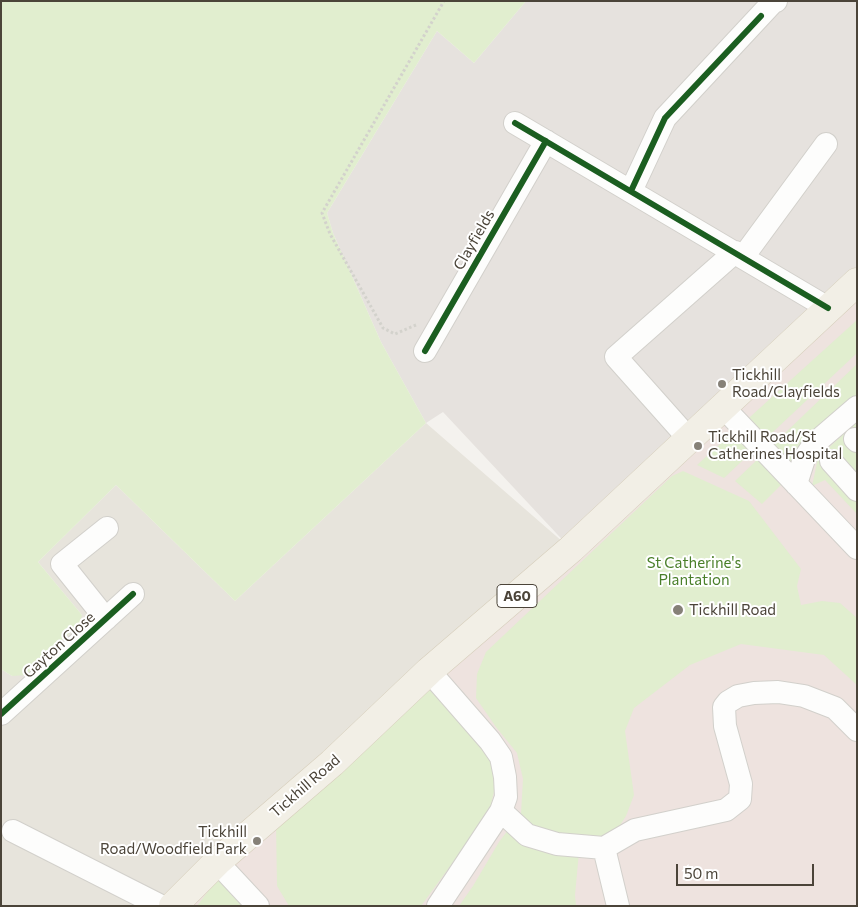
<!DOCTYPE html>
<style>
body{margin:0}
#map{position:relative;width:858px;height:907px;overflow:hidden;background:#f4f2ee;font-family:Commissioner,sans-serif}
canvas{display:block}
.frame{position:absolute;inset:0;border:2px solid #4b4439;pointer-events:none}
.scale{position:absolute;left:676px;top:864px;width:138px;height:22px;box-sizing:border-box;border:2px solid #4b4439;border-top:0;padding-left:6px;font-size:15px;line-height:18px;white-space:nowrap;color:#4b4439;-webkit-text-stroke:4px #fff;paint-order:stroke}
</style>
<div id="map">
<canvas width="858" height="907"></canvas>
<div class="frame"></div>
<div class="scale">50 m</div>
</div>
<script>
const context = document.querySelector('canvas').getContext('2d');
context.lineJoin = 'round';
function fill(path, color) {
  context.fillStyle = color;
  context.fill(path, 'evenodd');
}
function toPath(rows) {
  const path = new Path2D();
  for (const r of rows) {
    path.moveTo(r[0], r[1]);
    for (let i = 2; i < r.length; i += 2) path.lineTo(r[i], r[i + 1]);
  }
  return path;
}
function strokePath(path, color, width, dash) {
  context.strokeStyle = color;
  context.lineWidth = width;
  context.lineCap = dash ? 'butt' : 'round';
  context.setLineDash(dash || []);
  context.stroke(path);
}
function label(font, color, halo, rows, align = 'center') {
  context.font = font + ' Commissioner,sans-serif';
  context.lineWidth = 4;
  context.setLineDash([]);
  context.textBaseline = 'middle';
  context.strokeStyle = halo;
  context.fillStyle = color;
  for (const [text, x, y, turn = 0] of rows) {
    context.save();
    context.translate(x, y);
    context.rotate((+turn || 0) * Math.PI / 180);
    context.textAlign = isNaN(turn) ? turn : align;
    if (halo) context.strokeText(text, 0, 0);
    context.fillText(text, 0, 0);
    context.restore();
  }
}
const residential = toPath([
 [426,423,571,549,173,906,1,906,1,669,12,676,82,615,38,562,116,485,235,601]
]);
const industrial = toPath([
 [526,1,857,1,857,267,571,549,443,412,426,423,381,342,333,233,327,213,437,31,474,63]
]);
const medical = toPath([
 [857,282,857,906,173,906]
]);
const green = toPath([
 [1,1,526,1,474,63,437,31,327,213,333,233,381,342,426,423,235,601,116,485,38,562,82,615,80,623,26,675,12,676,1,669],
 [857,320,857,353,724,478,697,465],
 [857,364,857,409,762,504,735,481],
 [857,421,857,514,825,480,812,486,818,458],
 [683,471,749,501,801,569,797,586,801,605,822,601,840,603,857,618,857,685,824,655,741,644,690,665,634,708,625,731,634,795,626,816,613,836,579,852,575,895,576,906,459,906,473,886,499,842,521,813,523,779,517,753,496,727,476,698,477,674,486,652,672,476],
 [430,690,490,757,497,779,489,813,421,906,289,906,277,886,276,824],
 [218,878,251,906,197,906]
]);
const path = toPath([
 [416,325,395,334,383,328,330,234,322,213,444,1]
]);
const minor = toPath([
 [515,123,828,308],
 [631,191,665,118,774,1,776,1],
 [743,257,826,144],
 [425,351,546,141],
 [723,407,857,548],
 [689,439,616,357,735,252],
 [855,439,857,441],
 [831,461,857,490],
 [796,484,804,459,814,444,857,407],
 [106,619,62,564,107,528],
 [429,671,490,741,501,757,505,777,506,797,501,811,438,906],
 [1,714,133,594],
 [501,811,527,835,557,844,604,848,635,830,726,810,740,799,741,784,725,726,724,707,728,702,738,696,754,693,778,692,804,696,835,708,857,730],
 [13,831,161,906],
 [604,848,618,906],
 [217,862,258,906]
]);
const major = toPath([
 [173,906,217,862,332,763,429,671,571,549,857,282]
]);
const cycleway = toPath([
 [515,123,828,308],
 [631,191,665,118,761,16],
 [425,351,546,141],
 [1,714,133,594]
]);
const markers = [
 [722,384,5,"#868178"],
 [698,446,5,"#868178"],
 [678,610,6,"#868178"],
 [257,841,5,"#868178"]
];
const shields = [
 [517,596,40]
];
const shieldNames = [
 ["A60",517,596]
];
const streetNames = [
 ["Clayfields",474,240,-60],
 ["Gayton Close",59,645,-42],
 ["Tickhill Road",305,786,-41]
];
const poiNames = [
 ["Tickhill",732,375],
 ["Road/Clayfields",732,392],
 ["Tickhill Road/St",708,437],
 ["Catherines Hospital",708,454],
 ["Tickhill Road",689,610],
 ["Tickhill",247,832,"right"],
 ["Road/Woodfield Park",247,849,"right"]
];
const parkNames = [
 ["St Catherine's",694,563],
 ["Plantation",694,580]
];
fill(residential, '#e7e4dc');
fill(industrial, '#e6e2de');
fill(medical, '#eee3df');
fill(green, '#e1eecf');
strokePath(minor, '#d2d0cb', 24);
strokePath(major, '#d6cebb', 29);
strokePath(path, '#d3d2cc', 3, [2.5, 2.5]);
strokePath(minor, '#fdfdfc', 22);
strokePath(major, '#f2efe6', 28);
strokePath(cycleway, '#1b5e20', 6);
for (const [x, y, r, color] of markers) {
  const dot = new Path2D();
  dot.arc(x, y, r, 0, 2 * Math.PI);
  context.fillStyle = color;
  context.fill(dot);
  strokePath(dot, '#fff', 2);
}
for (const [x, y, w] of shields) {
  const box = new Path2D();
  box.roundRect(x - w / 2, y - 11.5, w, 23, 4);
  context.fillStyle = '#fff';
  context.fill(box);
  strokePath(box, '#4b4439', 1);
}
label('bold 14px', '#4b4439', null, shieldNames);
label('15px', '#4b4439', '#fff', streetNames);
label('15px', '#4b4439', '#fff', poiNames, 'left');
label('15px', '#4a7f2a', '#fff', parkNames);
</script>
